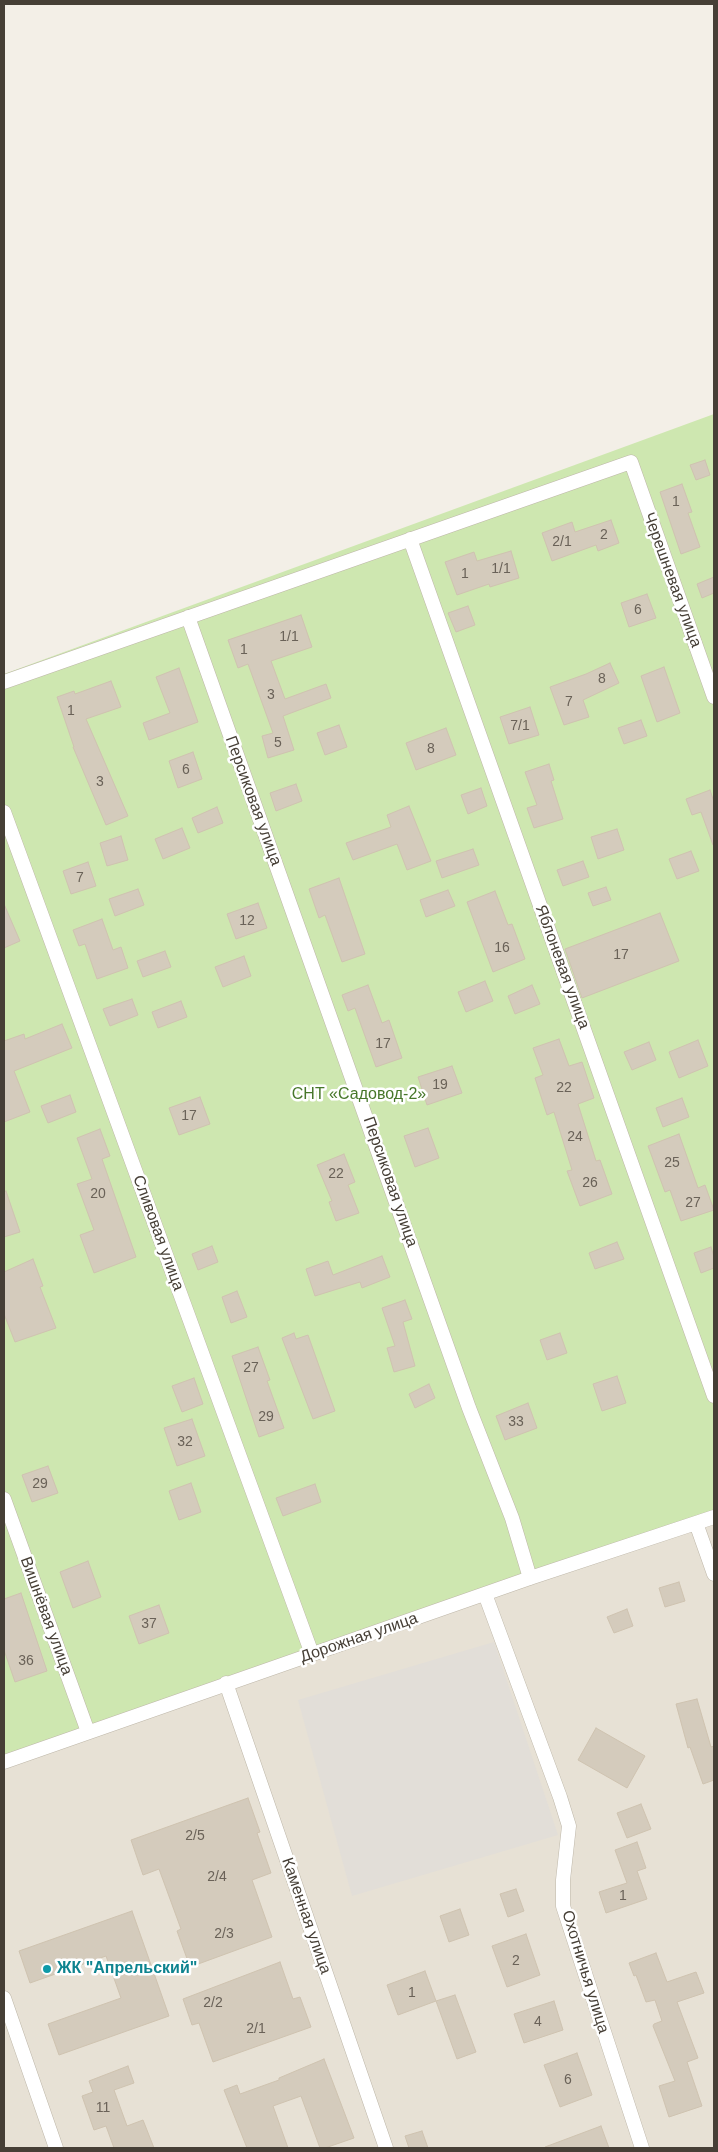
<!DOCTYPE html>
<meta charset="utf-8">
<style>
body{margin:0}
#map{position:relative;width:718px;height:2152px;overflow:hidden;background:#f3efe7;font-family:Helvetica,sans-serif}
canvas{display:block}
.frame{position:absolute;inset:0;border:5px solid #463f36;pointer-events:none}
</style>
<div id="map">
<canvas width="718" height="2152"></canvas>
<div class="frame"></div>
</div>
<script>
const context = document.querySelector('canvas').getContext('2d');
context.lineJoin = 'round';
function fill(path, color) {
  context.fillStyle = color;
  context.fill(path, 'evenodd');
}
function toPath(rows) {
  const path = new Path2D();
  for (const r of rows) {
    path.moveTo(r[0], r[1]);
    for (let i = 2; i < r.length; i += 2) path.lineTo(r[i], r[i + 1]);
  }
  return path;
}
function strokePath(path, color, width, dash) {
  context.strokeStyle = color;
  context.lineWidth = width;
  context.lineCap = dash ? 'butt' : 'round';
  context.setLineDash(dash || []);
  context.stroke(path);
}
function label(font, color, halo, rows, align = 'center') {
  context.font = font + ' Helvetica,sans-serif';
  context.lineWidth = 5;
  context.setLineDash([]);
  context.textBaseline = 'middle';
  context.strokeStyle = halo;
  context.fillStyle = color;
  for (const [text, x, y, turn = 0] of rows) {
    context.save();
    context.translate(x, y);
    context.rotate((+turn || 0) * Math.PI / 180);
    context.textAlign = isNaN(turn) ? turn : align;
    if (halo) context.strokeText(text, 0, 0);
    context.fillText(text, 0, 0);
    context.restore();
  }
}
const residential = toPath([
 [714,1517,714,2148,4,2148,4,1762]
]);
const industrial = toPath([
 [494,1642,558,1835,352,1896,298,1700]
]);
const green = toPath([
 [714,414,714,1517,4,1762,4,674]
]);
const building = toPath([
 [705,460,710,475,696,480,690,465,705,460],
 [682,484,692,512,688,513,700,547,681,554,660,492,682,484],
 [611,520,619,543,598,551,596,545,552,561,542,533,572,522,575,532,611,520],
 [511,551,519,578,490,587,489,584,457,595,445,562,474,552,477,561,511,551],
 [714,577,714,593,702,598,697,584,714,577],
 [647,594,656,618,629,627,621,603,647,594],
 [468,606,475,625,456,632,448,613,468,606],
 [301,615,312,647,271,661,285,699,326,684,331,698,283,716,294,750,268,758,262,736,273,733,248,664,238,668,228,640,301,615],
 [610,663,619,683,583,700,589,717,564,725,550,687,586,674,610,663],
 [664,667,680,713,657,722,641,676,664,667],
 [179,668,198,722,149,740,143,723,170,713,156,677,179,668],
 [111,681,121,707,86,719,128,816,106,825,73,747,74,747,57,697,74,691,75,694,111,681],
 [530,707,539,735,509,744,500,717,530,707],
 [641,720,647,736,624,744,618,728,641,720],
 [339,725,347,747,325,755,317,733,339,725],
 [446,728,456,755,416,770,406,743,446,728],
 [193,752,202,779,178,788,169,761,193,752],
 [549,764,554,780,551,781,563,819,534,828,527,808,537,805,525,772,549,764],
 [296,784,302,801,276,811,270,793,296,784],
 [481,788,487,806,468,814,461,795,481,788],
 [710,790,714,802,714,844,713,845,701,812,692,815,686,799,710,790],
 [409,806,431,861,407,870,397,844,353,860,346,843,391,827,387,815,409,806],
 [217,807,223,823,198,833,192,818,217,807],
 [182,828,190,848,163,859,155,839,182,828],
 [617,829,624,850,598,859,591,837,617,829],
 [121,836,128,860,107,866,100,843,121,836],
 [473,849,479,865,442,878,436,861,473,849],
 [691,851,699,871,677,879,669,859,691,851],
 [583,861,589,877,563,886,557,870,583,861],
 [88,862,96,886,71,894,63,871,88,862],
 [339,878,365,954,342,962,325,915,319,918,309,889,339,878],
 [606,887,611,900,593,906,588,893,606,887],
 [138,889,144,905,115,916,109,899,138,889],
 [448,890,455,906,426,917,420,900,448,890],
 [495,891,508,925,512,924,525,959,493,972,467,902,495,891],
 [258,903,267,928,236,939,227,914,258,903],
 [4,904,20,941,4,948,4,904],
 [660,913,679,961,582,998,565,949,660,913],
 [102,919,113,950,121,947,128,968,97,979,85,944,79,946,73,930,102,919],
 [165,951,171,967,143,977,137,961,165,951],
 [244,956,251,976,223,987,215,967,244,956],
 [485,981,493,1001,466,1012,458,992,485,981],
 [368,985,382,1023,389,1020,402,1058,376,1067,355,1008,348,1011,342,995,368,985],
 [532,985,540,1004,515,1014,508,996,532,985],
 [132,999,138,1015,110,1026,103,1009,132,999],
 [181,1001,187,1017,158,1028,152,1012,181,1001],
 [62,1024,72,1048,14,1071,30,1112,4,1122,4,1041,24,1034,25,1039,62,1024],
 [559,1039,569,1066,582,1062,594,1098,578,1104,596,1161,600,1160,612,1194,580,1206,567,1171,572,1170,554,1112,547,1115,535,1078,543,1075,533,1048,559,1039],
 [698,1040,708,1066,679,1078,669,1052,698,1040],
 [649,1042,656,1060,632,1070,624,1052,649,1042],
 [452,1066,462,1093,427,1105,418,1077,452,1066],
 [70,1095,76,1112,48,1123,41,1106,70,1095],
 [200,1097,210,1124,179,1135,169,1108,200,1097],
 [682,1098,689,1117,663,1127,656,1108,682,1098],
 [428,1128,439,1158,415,1167,404,1136,428,1128],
 [100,1129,110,1156,102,1159,136,1257,94,1273,80,1235,94,1230,77,1184,92,1179,77,1138,100,1129],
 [679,1134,698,1188,705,1185,714,1210,681,1221,670,1190,665,1192,648,1146,679,1134],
 [344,1154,355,1182,348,1185,359,1213,336,1221,329,1202,332,1201,317,1165,344,1154],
 [6,1191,20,1232,4,1237,4,1192,6,1191],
 [617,1242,624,1259,595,1269,589,1253,617,1242],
 [212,1246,218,1262,198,1270,192,1254,212,1246],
 [711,1247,714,1257,714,1268,701,1273,694,1253,711,1247],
 [382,1256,390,1277,362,1288,360,1282,315,1296,306,1269,328,1261,333,1275,382,1256],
 [33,1259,43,1286,40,1287,56,1328,15,1342,4,1314,4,1272,33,1259],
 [237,1291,247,1317,231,1323,222,1297,237,1291],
 [405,1300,412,1319,403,1322,415,1366,394,1372,387,1348,395,1346,382,1308,405,1300],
 [294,1333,296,1339,308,1335,335,1411,313,1419,282,1338,294,1333],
 [560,1333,567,1353,547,1360,540,1340,560,1333],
 [258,1347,270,1380,267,1381,284,1428,259,1437,232,1356,258,1347],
 [617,1376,626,1403,602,1411,593,1384,617,1376],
 [194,1378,203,1404,182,1412,172,1386,194,1378],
 [429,1384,435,1398,415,1408,409,1394,429,1384],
 [528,1403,537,1428,505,1440,496,1416,528,1403],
 [192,1419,205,1456,177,1466,164,1428,192,1419],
 [48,1466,58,1493,32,1502,22,1475,48,1466],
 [191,1483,201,1512,179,1520,169,1491,191,1483],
 [315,1484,321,1502,283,1516,276,1498,315,1484],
 [88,1561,101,1597,73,1608,60,1572,88,1561],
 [679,1582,685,1601,665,1607,659,1588,679,1582],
 [21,1593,47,1671,15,1682,4,1650,4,1599,21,1593],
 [159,1605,169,1633,139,1644,129,1616,159,1605],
 [627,1609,633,1626,614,1633,607,1617,627,1609],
 [697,1699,711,1747,714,1746,714,1780,703,1784,690,1747,688,1748,676,1704,697,1699],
 [596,1728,645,1756,627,1788,578,1760,596,1728],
 [248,1798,260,1832,257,1833,271,1873,252,1880,272,1937,190,1967,177,1931,181,1929,159,1869,143,1875,131,1840,248,1798],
 [641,1804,651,1829,627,1838,617,1813,641,1804],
 [637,1842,646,1868,637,1871,647,1899,606,1913,599,1892,627,1883,615,1850,637,1842],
 [516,1889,524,1911,508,1917,500,1894,516,1889],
 [460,1909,469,1935,449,1942,440,1916,460,1909],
 [132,1911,169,2016,59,2055,48,2024,121,1998,106,1956,30,1983,19,1951,132,1911],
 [526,1934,540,1975,507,1987,492,1946,526,1934],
 [656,1953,667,1982,696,1972,704,1993,677,2002,698,2058,687,2062,702,2106,669,2117,659,2086,675,2081,653,2026,654,2024,662,2021,655,2000,646,2002,636,1975,634,1976,629,1963,656,1953],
 [280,1962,293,1999,300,1997,311,2027,213,2062,199,2023,192,2025,183,1999,280,1962],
 [425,1971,436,2001,398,2015,387,1985,425,1971],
 [455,1995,476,2052,457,2059,436,2001,455,1995],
 [554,2001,563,2030,524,2043,514,2014,554,2001],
 [577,2053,592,2095,560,2107,544,2065,577,2053],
 [324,2059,354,2138,325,2148,320,2148,301,2096,273,2106,288,2148,247,2148,224,2090,237,2085,240,2094,279,2080,279,2078,324,2059],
 [128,2066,134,2083,114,2090,127,2126,143,2120,154,2148,114,2148,106,2126,94,2130,82,2096,93,2092,89,2081,128,2066],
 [601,2126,609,2148,546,2148,545,2147,601,2126],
 [422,2131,428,2148,409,2148,405,2136,422,2131]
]);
const minor = toPath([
 [410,539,714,1396],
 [188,617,469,1408,512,1518,530,1578],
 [4,682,631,462,714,697],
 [4,812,312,1654],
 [4,1499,88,1732],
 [696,1523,714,1574],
 [485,1594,560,1797,569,1826,563,1880,563,1906,642,2148],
 [226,1683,386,2148],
 [4,1762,530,1578,714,1517],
 [4,1998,56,2148]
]);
const markers = [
 [47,1969,5,"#0f9aa8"]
];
const numberNames = [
 ["1",676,502],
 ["2",604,535],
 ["2/1",562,542],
 ["1/1",501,569],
 ["1",465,574],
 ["6",638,610],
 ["1/1",289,637],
 ["1",244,650],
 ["8",602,679],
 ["3",271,695],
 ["7",569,702],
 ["1",71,711],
 ["7/1",520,726],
 ["5",278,743],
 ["8",431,749],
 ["6",186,770],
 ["3",100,782],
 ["7",80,878],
 ["12",247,921],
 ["16",502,948],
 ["17",621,955],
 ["17",383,1044],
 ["19",440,1085],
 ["22",564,1088],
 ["17",189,1116],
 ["24",575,1137],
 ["25",672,1163],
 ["22",336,1174],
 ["26",590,1183],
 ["20",98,1194],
 ["27",693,1203],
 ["27",251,1368],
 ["29",266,1417],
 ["33",516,1422],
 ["32",185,1442],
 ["29",40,1484],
 ["37",149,1624],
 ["36",26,1661],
 ["2/5",195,1836],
 ["2/4",217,1877],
 ["1",623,1896],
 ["2/3",224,1934],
 ["2",516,1961],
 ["1",412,1993],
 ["2/2",213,2003],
 ["4",538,2022],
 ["2/1",256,2029],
 ["6",568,2080],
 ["11",103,2108]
];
const streetNames = [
 ["Черешневая улица",672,580,70],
 ["Персиковая улица",253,801,70],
 ["Яблоневая улица",562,967,70],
 ["Персиковая улица",390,1182,71],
 ["Сливовая улица",158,1233,70],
 ["Вишнёвая улица",46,1616,70],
 ["Дорожная улица",359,1638,-19],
 ["Каменная улица",306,1916,71],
 ["Охотничья улица",585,1972,73]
];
const parkNames = [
 ["СНТ «Садовод-2»",359,1095]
];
const cultureNames = [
 ["ЖК \"Апрельский\"",57,1969]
];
fill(residential, '#e7e1d5');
fill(industrial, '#e2ded8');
fill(green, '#cee7b0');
fill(building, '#d4cbbc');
strokePath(building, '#cfc3b0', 1);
strokePath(minor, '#beb7a9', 15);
strokePath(minor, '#fff', 14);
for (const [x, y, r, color] of markers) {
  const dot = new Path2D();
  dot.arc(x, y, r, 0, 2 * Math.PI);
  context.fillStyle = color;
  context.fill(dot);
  strokePath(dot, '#fff', 2);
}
label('14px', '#6a6258', null, numberNames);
label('16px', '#463f36', '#fff', streetNames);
label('16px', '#47772a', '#fff', parkNames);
label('bold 16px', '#0d838f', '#fff', cultureNames, 'left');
</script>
